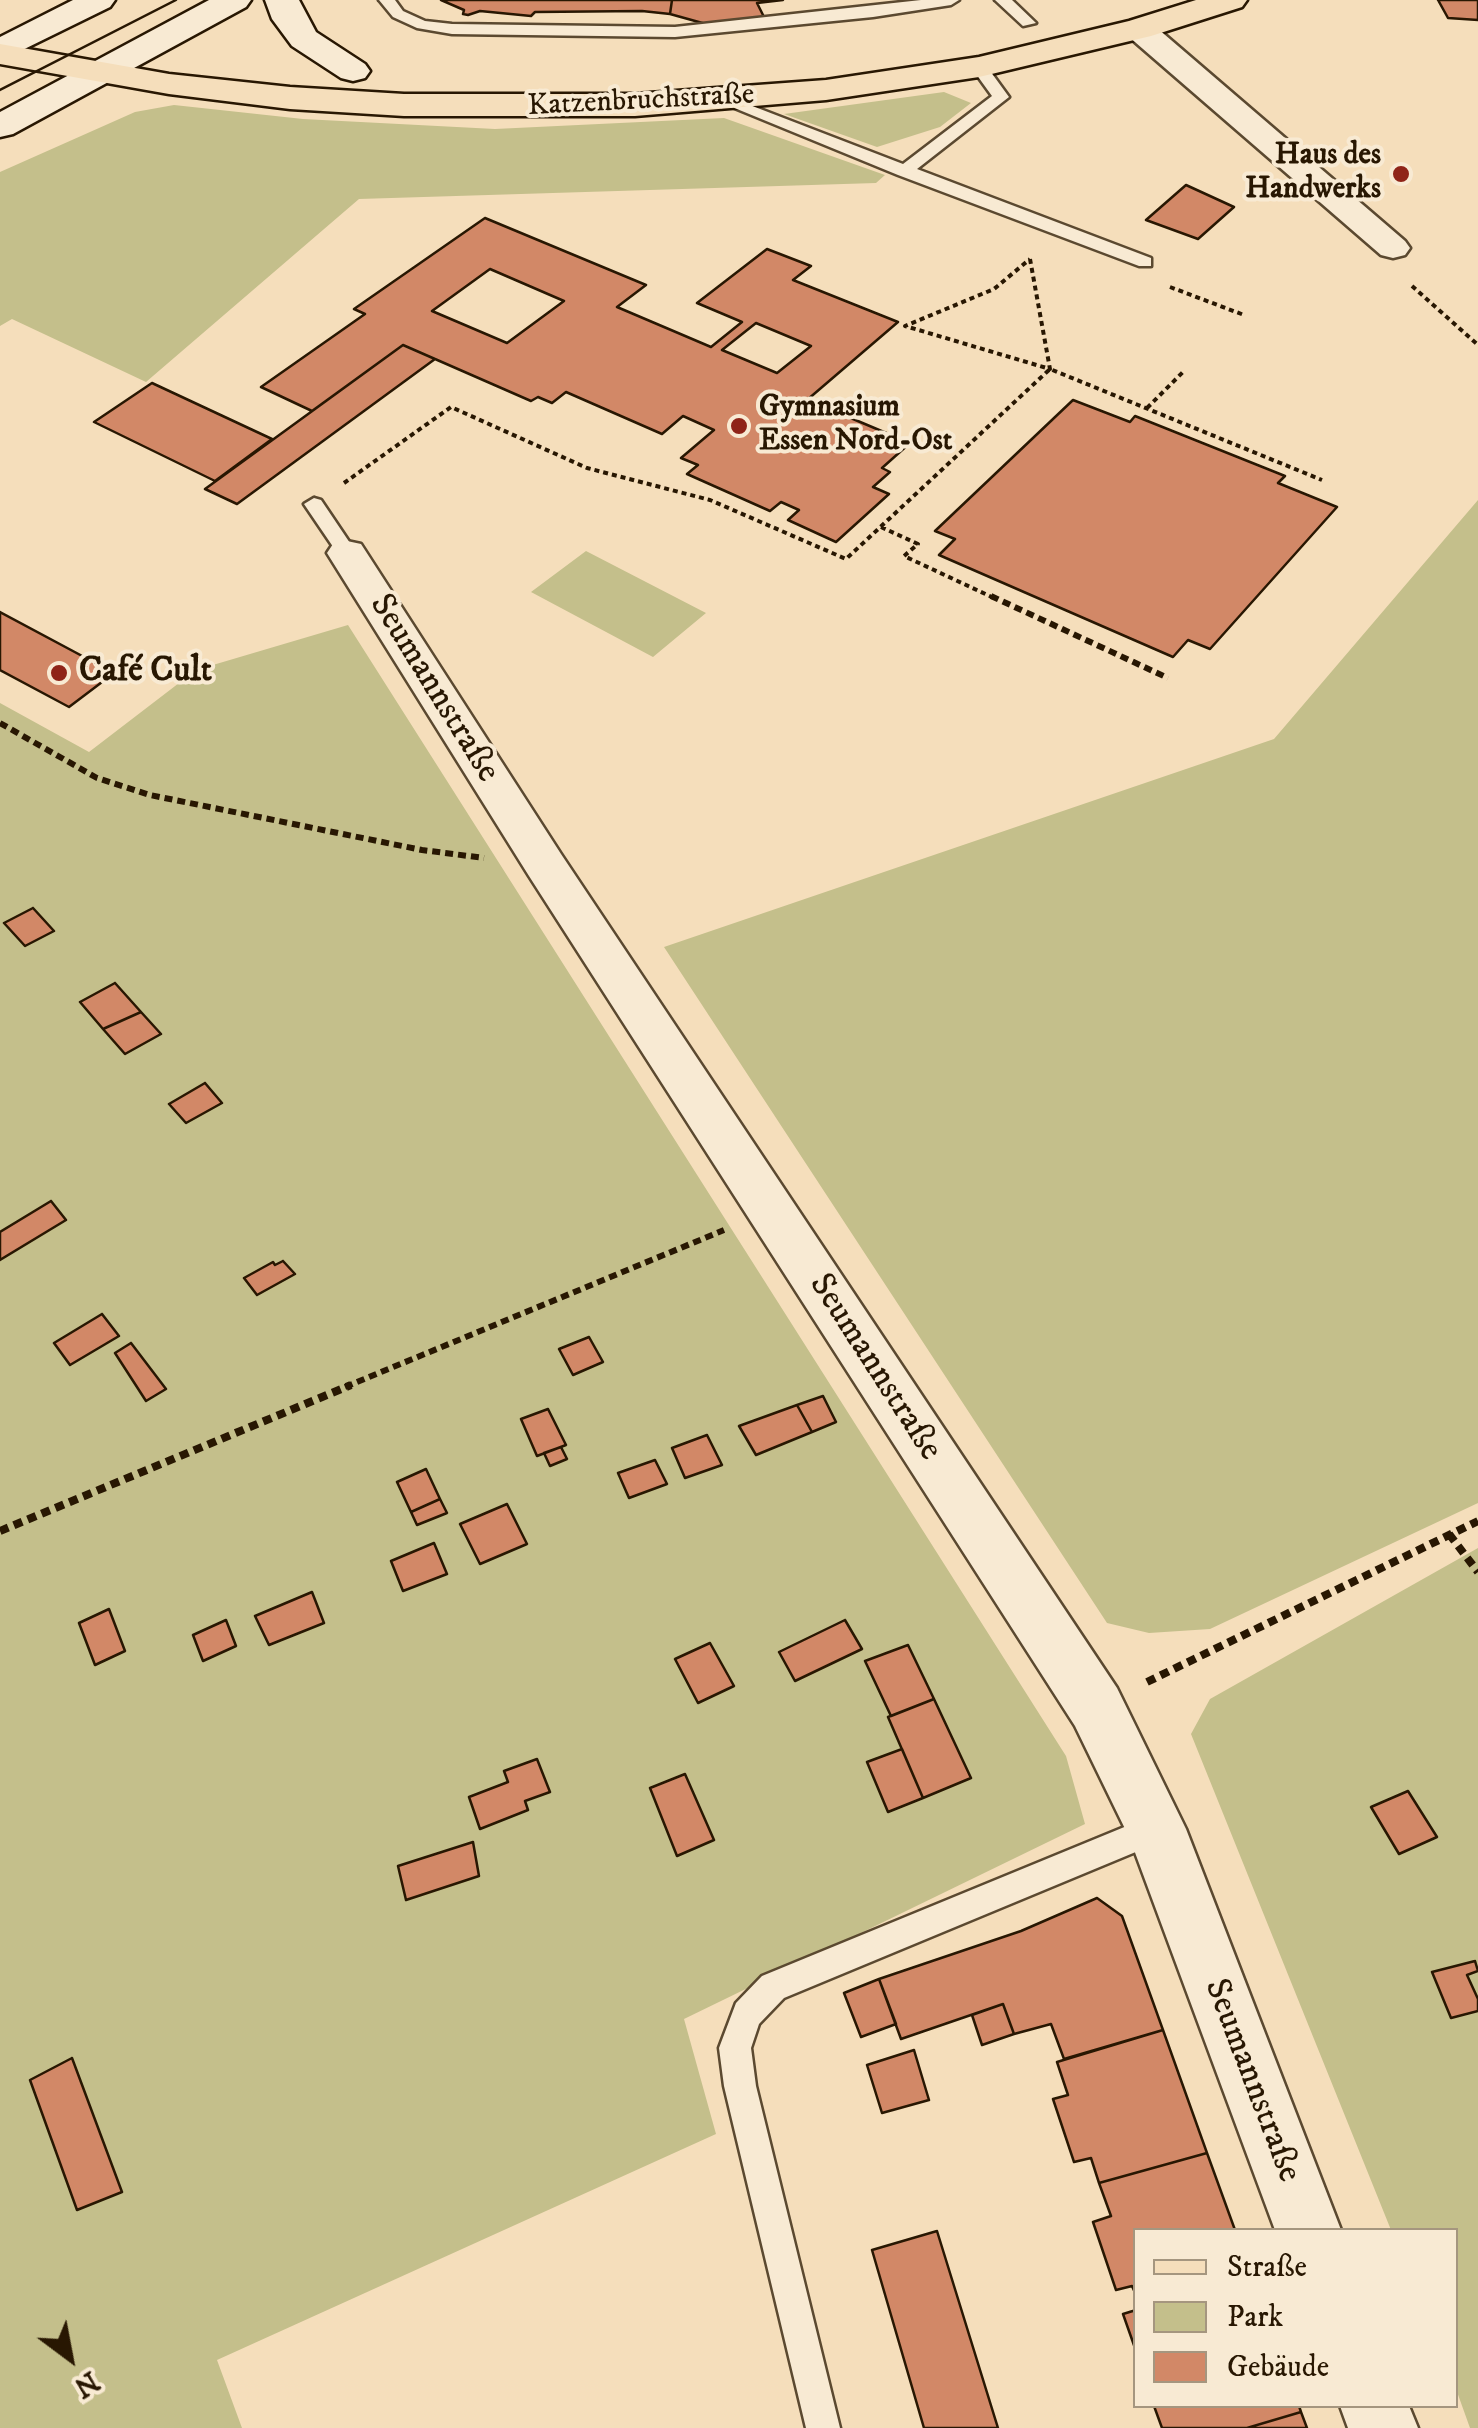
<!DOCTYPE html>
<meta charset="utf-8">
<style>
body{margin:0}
#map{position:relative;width:1478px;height:2428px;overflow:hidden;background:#f5debb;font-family:"IM FELL DW Pica",serif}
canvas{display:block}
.legend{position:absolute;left:1133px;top:2228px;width:325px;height:180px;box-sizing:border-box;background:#f8ead3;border:2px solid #a5967f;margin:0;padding:12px 18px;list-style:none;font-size:30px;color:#281702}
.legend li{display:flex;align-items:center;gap:20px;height:50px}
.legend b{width:50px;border:2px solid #a5967f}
.north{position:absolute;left:20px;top:2308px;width:100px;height:100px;-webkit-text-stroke:8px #f8ead3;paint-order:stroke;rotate:148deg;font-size:28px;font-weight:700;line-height:40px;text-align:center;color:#281702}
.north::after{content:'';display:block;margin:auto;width:35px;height:45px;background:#281702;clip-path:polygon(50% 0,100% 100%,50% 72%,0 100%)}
</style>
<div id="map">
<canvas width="1478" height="2428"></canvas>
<ul class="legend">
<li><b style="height:12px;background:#f5debb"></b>Straße</li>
<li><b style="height:28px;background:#c4bf8b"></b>Park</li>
<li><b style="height:28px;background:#d28867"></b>Gebäude</li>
</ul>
<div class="north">N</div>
</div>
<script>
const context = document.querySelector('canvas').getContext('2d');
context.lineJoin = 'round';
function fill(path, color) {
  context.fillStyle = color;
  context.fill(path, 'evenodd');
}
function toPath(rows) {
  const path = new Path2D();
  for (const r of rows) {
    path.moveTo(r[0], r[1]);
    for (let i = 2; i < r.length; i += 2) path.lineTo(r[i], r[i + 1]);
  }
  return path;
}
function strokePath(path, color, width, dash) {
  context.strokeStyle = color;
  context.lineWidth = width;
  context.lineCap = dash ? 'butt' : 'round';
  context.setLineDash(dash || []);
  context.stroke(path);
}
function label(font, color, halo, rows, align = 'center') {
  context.font = font + ' "IM FELL DW Pica",serif';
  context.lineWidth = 8;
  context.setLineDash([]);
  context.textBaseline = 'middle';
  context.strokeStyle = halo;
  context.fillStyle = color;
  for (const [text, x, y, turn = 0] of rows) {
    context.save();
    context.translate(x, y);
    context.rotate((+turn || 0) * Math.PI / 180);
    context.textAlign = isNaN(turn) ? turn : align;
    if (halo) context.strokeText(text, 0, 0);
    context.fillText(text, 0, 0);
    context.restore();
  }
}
const green = toPath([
 [944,92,971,103,940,127,877,147,784,114],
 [174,105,303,119,495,129,724,118,885,175,876,183,359,199,146,382,12,319,0,326,0,172,135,112],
 [1478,500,1478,1503,1210,1629,1149,1633,1107,1623,664,947,1274,739],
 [586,551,706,613,653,657,531,592],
 [348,625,1066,1756,1085,1824,684,2019,716,2134,217,2360,242,2428,0,2428,0,703,89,752,196,670],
 [1478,1548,1478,2428,1470,2428,1456,2389,1456,2230,1391,2230,1191,1734,1210,1699]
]);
const building = toPath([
 [441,0,672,0,670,14,642,11,535,12,531,16,480,11,468,15,463,14,464,10,441,0],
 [672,0,783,0,757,3,764,17,706,24,670,14,672,0],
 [1438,0,1478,0,1478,20,1448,18,1438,0],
 [1186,185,1234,207,1198,239,1146,220,1186,185],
 [485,218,646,285,617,307,711,347,742,322,697,303,767,249,811,266,793,280,898,322,800,406,819,414,827,408,910,443,882,468,890,472,873,487,889,494,836,542,788,520,799,510,781,502,770,511,687,474,698,465,681,458,714,430,683,416,662,434,566,392,552,403,538,397,531,401,403,345,312,411,261,387,365,314,354,309,485,218],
 [490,269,564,301,507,343,432,311,490,269],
 [756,323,811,346,777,373,722,350,756,323],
 [403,345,435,359,237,504,205,489,403,345],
 [152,383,272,439,215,481,94,422,152,383],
 [1073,400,1130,422,1135,416,1285,476,1278,483,1337,507,1210,649,1188,640,1173,657,939,555,955,539,935,531,1073,400],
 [0,612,114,673,69,707,0,670,0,612],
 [33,908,54,931,25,946,4,923,33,908],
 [115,983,141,1012,103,1029,80,1002,115,983],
 [141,1012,161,1034,125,1054,103,1029,141,1012],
 [205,1083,222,1103,186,1123,169,1104,205,1083],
 [51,1201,66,1220,0,1260,0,1232,51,1201],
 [283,1261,295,1274,257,1295,244,1278,273,1262,275,1265,283,1261],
 [102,1314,119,1336,70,1365,54,1343,102,1314],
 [589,1337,603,1362,573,1375,559,1349,589,1337],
 [131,1343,166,1389,146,1401,115,1353,131,1343],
 [823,1396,836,1422,812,1432,797,1405,823,1396],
 [797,1405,812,1432,756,1455,739,1426,797,1405],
 [548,1409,566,1445,537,1456,521,1419,548,1409],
 [707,1435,722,1465,685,1478,672,1448,707,1435],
 [561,1447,567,1459,550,1466,544,1453,561,1447],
 [655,1460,667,1484,629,1498,618,1473,655,1460],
 [426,1469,440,1499,411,1512,397,1482,426,1469],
 [440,1499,447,1513,417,1525,411,1512,440,1499],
 [507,1504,527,1544,480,1564,460,1524,507,1504],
 [434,1543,447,1574,403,1591,391,1561,434,1543],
 [312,1592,324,1623,269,1645,255,1616,312,1592],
 [109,1609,125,1651,95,1665,79,1623,109,1609],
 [226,1620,236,1646,203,1661,193,1635,226,1620],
 [845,1620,862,1649,795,1681,779,1652,845,1620],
 [710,1643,734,1686,698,1703,675,1659,710,1643],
 [908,1645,934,1699,891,1716,865,1661,908,1645],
 [934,1699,971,1778,923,1798,888,1717,934,1699],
 [902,1749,923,1798,888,1812,867,1762,902,1749],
 [537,1759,550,1792,525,1801,528,1810,480,1829,469,1797,508,1782,504,1771,537,1759],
 [685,1774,714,1840,677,1856,650,1788,685,1774],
 [1408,1791,1437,1837,1399,1854,1371,1807,1408,1791],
 [473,1842,479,1876,406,1900,398,1866,473,1842],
 [1097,1898,1122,1916,1163,2030,1064,2059,1051,2024,1014,2034,1003,2004,901,2039,879,1979,1021,1931,1097,1898],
 [1475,1961,1478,1971,1467,1975,1478,1999,1478,2011,1451,2018,1432,1972,1475,1961],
 [879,1979,896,2024,861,2037,844,1993,879,1979],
 [1003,2004,1014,2034,982,2045,972,2015,1003,2004],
 [1163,2030,1207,2153,1099,2183,1091,2158,1074,2162,1053,2099,1068,2095,1057,2062,1163,2030],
 [914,2050,929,2100,882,2113,867,2065,914,2050],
 [72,2058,122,2192,77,2210,30,2080,72,2058],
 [1207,2153,1235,2230,1136,2230,1136,2295,1132,2286,1116,2290,1093,2222,1111,2216,1099,2183,1207,2153],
 [937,2231,998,2428,924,2428,872,2250,937,2231],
 [1136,2310,1136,2351,1123,2314,1136,2310],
 [1154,2406,1299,2406,1301,2412,1247,2428,1162,2428,1154,2406],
 [1301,2412,1307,2428,1247,2428,1301,2412]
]);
const pathFar2 = toPath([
 [1030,259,1050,369,905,326,994,289,1030,259],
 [1412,286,1478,345],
 [1170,287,1244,315],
 [1147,408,1184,371],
 [344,483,451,407,587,468,710,500,846,559,1050,369,1322,480],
 [881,527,918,544,904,556,996,599]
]);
const pathFar1 = toPath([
 [991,596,1168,678],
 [0,723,97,778,150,795,422,850,484,858],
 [345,1387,724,1230]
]);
const path = toPath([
 [0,1531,351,1385],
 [1449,1534,1478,1572],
 [1147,1682,1478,1521]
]);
const lane = toPath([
 [379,0,395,0,403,11,425,21,452,24,675,27,921,0,959,0,951,5,873,17,675,37,452,34,417,28,393,17,379,0],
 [995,0,1012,0,1036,23,1023,26,995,0],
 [979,62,985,64,1009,97,917,169,1151,258,1151,266,1139,266,898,175,715,100,729,97,903,164,992,96,971,67,979,62],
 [314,498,321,500,354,549,354,557,340,557,304,504,314,498],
 [1156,1814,1167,1819,1171,1829,1167,1839,784,1998,759,2024,751,2048,756,2086,840,2428,806,2428,724,2086,719,2048,736,2003,762,1976,1156,1814]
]);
const street = toPath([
 [1139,20,1150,22,1405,241,1410,248,1405,255,1393,258,1381,255,1128,36,1124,29,1128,22,1139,20],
 [347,541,361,544,561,854,1117,1688,1186,1829,1341,2230,1275,2230,1130,1839,1075,1726,529,876,327,553,333,544,347,541],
 [1340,2406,1409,2406,1418,2428,1348,2428,1340,2406]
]);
const secondary = toPath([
 [73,0,115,0,110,7,0,61,0,37,73,0],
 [209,0,251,0,246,7,13,134,0,137,0,112,209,0],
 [265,0,299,0,316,32,365,64,370,71,365,78,353,81,341,78,292,46,272,19,265,0]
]);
const primary = toPath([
 [1196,0,1247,0,1242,7,1151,36,979,77,826,100,635,116,404,116,290,109,169,94,0,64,0,44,169,74,290,87,404,94,635,94,826,80,979,57,1129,21,1196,0]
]);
const tram = toPath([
 [0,90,176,0]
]);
const markers = [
 [1401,174,10,"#8f2418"],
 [739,426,10,"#8f2418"],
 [59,673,10,"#8f2418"]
];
const farStreetnames = [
 ["Katzenbruchstraße",641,102,-3]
];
const farPoinames = [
 ["Haus des",1381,157],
 ["Handwerks",1381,191],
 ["Gymnasium",759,409,"left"],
 ["Essen Nord-Ost",759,443,"left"]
];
const poiNames = [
 ["Café Cult",79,673]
];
const streetNames = [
 ["Seumannstraße",433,689,58],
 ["Seumannstraße",874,1368,57],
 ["Seumannstraße",1251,2081,69]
];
fill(green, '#c4bf8b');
fill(building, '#d28867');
strokePath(building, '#281702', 2.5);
strokePath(lane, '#5b4930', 5);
strokePath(street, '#5b4930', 5);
strokePath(secondary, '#281702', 5);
strokePath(primary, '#281702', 5);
strokePath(pathFar2, '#281702', 4, [5, 4]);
strokePath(pathFar1, '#281702', 6, [8, 5]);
strokePath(path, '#281702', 8, [9, 6]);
fill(lane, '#f8ead3');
fill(street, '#f8ead3');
fill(secondary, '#f8ead3');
fill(primary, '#f5debb');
strokePath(tram, '#281702', 2.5);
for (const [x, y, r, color] of markers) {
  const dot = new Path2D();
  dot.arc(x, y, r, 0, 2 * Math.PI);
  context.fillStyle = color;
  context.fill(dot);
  strokePath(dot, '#f8ead3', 4);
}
label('30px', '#281702', '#f8ead3', farStreetnames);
label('bold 30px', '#281702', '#f8ead3', farPoinames, 'right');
label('bold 35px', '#281702', '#f8ead3', poiNames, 'left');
label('35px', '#281702', '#f8ead3', streetNames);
</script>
